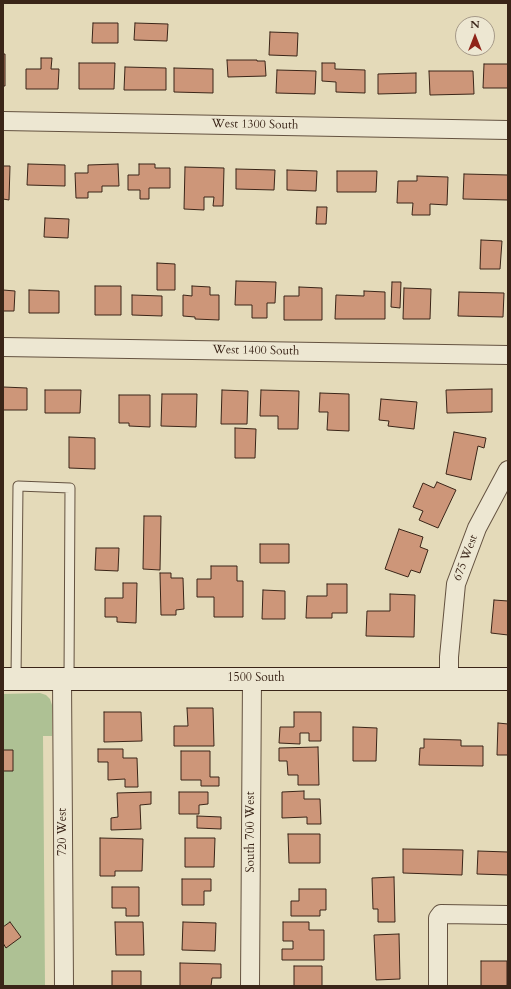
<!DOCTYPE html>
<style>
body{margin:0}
#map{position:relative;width:511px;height:989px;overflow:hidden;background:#e4dab9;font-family:Cardo,serif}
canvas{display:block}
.frame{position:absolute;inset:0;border:4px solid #3a2518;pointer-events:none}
.north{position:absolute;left:455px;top:16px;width:40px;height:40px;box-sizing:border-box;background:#ede7d2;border:1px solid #a59988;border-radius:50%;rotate:0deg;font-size:11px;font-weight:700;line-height:16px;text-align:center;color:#3a2518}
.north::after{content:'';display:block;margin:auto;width:14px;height:18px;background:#8f2418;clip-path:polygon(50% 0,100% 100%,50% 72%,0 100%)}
</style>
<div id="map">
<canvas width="511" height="989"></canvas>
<div class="frame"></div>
<div class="north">N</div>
</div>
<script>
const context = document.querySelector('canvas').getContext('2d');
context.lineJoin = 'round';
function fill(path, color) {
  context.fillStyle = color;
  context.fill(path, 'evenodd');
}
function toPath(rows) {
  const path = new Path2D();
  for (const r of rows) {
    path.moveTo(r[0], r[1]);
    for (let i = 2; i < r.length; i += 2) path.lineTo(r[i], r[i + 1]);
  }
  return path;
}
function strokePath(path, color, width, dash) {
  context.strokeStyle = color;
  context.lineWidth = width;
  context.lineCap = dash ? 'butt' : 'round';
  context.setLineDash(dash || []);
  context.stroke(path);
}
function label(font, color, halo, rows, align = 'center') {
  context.font = font + ' Cardo,serif';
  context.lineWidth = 3;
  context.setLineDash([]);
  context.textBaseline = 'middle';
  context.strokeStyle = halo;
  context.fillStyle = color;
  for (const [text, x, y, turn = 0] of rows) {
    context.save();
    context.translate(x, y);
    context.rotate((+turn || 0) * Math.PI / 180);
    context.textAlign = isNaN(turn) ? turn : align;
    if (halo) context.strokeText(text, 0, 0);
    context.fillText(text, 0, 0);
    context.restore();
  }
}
const green = toPath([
 [40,693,46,695,50,699,52,705,52,736,43,736,45,986,3,986,3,694]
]);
const building = toPath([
 [93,23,118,23,118,43,92,43,93,23],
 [135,23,168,24,167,41,134,40,135,23],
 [270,32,298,33,297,56,269,55,270,32],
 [3,54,5,54,5,86,3,86,3,54],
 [41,58,52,58,51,69,59,69,58,89,26,89,26,69,41,69,41,58],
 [227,60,257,60,257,61,265,61,266,76,228,77,227,60],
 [79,63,115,63,114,89,79,89,79,63],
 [322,63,335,63,335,69,365,70,365,93,336,92,336,82,322,81,322,63],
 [484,64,508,64,508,88,483,88,484,64],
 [125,67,166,68,166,90,124,90,125,67],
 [174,68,213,69,213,93,174,92,174,68],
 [277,70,316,71,315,94,276,93,277,70],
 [429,71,473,71,474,94,430,95,429,71],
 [416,73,416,93,378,94,378,74,416,73],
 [28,164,65,165,65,186,27,185,28,164],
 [118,164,119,186,102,186,102,192,88,192,88,198,76,198,75,173,88,173,88,165,118,164],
 [139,164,155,164,155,168,170,168,170,188,149,188,149,199,140,199,140,190,128,190,128,175,139,175,139,164],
 [3,166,10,166,9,200,3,199,3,166],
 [185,167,224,168,223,206,213,206,214,197,204,197,204,210,184,209,185,167],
 [236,169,275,170,274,190,236,189,236,169],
 [287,170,317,171,316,191,287,190,287,170],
 [337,171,377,171,376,192,337,192,337,171],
 [464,174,508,175,508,200,463,199,464,174],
 [417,176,448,177,447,205,430,204,430,215,412,215,413,203,397,203,398,181,417,181,417,176],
 [317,207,327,207,326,224,316,224,317,207],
 [45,218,69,219,68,238,44,237,45,218],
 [481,240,502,241,500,269,480,269,481,240],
 [157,263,175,264,175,290,157,290,157,263],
 [236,281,276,282,275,303,267,303,267,318,252,318,252,305,235,305,236,281],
 [392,282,401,282,400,308,391,307,392,282],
 [95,286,121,286,121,315,95,315,95,286],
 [192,286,210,287,210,295,219,295,219,320,195,319,195,317,183,316,183,295,192,296,192,286],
 [299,287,322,288,322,320,284,320,284,296,299,296,299,287],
 [404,288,431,289,430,319,403,319,404,288],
 [3,290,15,291,14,311,3,311,3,290],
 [29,290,59,291,59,313,29,313,29,290],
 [364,291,385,292,385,319,335,319,336,295,364,296,364,291],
 [459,292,504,293,503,317,458,316,459,292],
 [132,295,162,296,162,316,132,315,132,295],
 [3,387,27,388,27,410,3,410,3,387],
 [492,389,492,412,447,413,446,390,492,389],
 [45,390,81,390,80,413,45,413,45,390],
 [222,390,248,391,247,424,221,424,222,390],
 [261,390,299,391,298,429,278,429,278,416,260,416,261,390],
 [320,393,349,394,349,431,327,430,328,412,319,412,320,393],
 [162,394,197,394,196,427,161,426,162,394],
 [119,395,150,395,150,427,129,426,129,423,119,423,119,395],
 [381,399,417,402,414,429,388,426,389,421,379,420,381,399],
 [235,428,256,429,255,458,235,458,235,428],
 [454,432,486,438,484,448,478,446,471,480,446,474,454,432],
 [69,437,95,438,95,469,69,468,69,437],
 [437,482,456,490,438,528,419,520,423,511,413,507,423,483,434,488,437,482],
 [144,516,161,516,160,570,143,569,144,516],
 [399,529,423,537,420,547,428,550,420,573,411,570,408,577,385,569,399,529],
 [260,544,289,544,289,563,260,563,260,544],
 [96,548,119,548,118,571,95,570,96,548],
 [211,566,237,566,237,581,243,581,243,617,214,617,214,597,197,597,197,579,211,579,211,566],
 [160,573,171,573,171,578,183,578,184,609,176,610,176,615,161,615,160,573],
 [123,583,137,583,136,623,117,622,117,617,105,617,105,598,123,598,123,583],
 [327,584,347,584,347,613,332,613,332,618,306,618,307,596,327,596,327,584],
 [263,590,285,591,285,619,262,619,263,590],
 [390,594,415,595,414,637,366,636,367,611,390,611,390,594],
 [494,600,508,601,508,635,491,633,494,600],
 [187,708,213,708,214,746,174,746,174,726,188,726,187,708],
 [104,712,141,712,142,741,104,742,104,712],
 [294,712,321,712,321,741,309,741,309,733,300,733,300,744,279,743,280,727,294,727,294,712],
 [498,723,508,724,508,755,497,755,498,723],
 [353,727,377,728,376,761,353,761,353,727],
 [424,739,461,740,461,746,483,746,483,766,419,765,420,748,424,748,424,739],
 [318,747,319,785,298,785,298,775,288,775,287,761,279,761,279,748,318,747],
 [98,749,123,749,123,758,137,758,138,787,125,787,125,779,108,780,108,762,98,762,98,749],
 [3,750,13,750,13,771,3,771,3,750],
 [181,751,210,751,210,777,219,777,219,786,201,786,201,780,181,780,181,751],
 [304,791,304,799,320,799,321,824,307,824,307,817,282,818,282,792,304,791],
 [151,792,151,804,140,805,141,829,111,830,111,818,118,817,117,793,151,792],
 [179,792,208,792,208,804,199,805,199,814,179,814,179,792],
 [197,816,221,817,221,829,197,828,197,816],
 [288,834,320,834,320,863,289,863,288,834],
 [100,838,143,839,142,871,115,871,115,876,100,876,100,838],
 [185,838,215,838,214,867,185,867,185,838],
 [403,849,463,850,462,875,403,873,403,849],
 [478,851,508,852,508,875,477,874,478,851],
 [394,877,395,922,378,922,378,909,373,909,372,878,394,877],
 [182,879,211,879,211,891,204,891,204,905,182,905,182,879],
 [112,887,139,887,139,916,126,916,126,908,112,908,112,887],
 [299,889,326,889,326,910,320,910,320,916,291,916,291,901,299,901,299,889],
 [10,922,21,937,6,948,3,943,3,927,10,922],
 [115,922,143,922,144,955,116,955,115,922],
 [183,922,216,923,215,951,182,950,183,922],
 [283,922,309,922,309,930,324,930,324,960,282,960,282,949,293,949,293,941,283,941,283,922],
 [399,934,400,979,376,980,374,935,399,934],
 [481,961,507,961,507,986,481,986,481,961],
 [180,963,221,964,221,978,212,978,211,986,180,986,180,963],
 [294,966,322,966,322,986,294,986,294,966],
 [112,971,141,971,141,986,112,986,112,971]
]);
const lane = toPath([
 [16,679,18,486,70,488,69,679]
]);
const street = toPath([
 [3,121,508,130],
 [3,347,508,355],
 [62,679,64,986],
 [449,679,449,657,456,584,477,528,508,470],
 [250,986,252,678],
 [438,986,438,918,441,914,508,915]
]);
const secondary = toPath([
 [3,679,508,679]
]);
const streetNames = [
 ["West 1300 South",255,125,1],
 ["West 1400 South",256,351,1],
 ["675 West",466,558,-69],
 ["1500 South",256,678],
 ["720 West",63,832,-90],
 ["South 700 West",251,832,-90]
];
fill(green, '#aec194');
fill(building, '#cd9679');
strokePath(building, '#3a2518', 1);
strokePath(lane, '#645240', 11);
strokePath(street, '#645240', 20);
strokePath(secondary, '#3a2518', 24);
strokePath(lane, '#ede7d2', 9);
strokePath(street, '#ede7d2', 18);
strokePath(secondary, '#ede7d2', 22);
label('12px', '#3a2518', '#ede7d2', streetNames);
</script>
